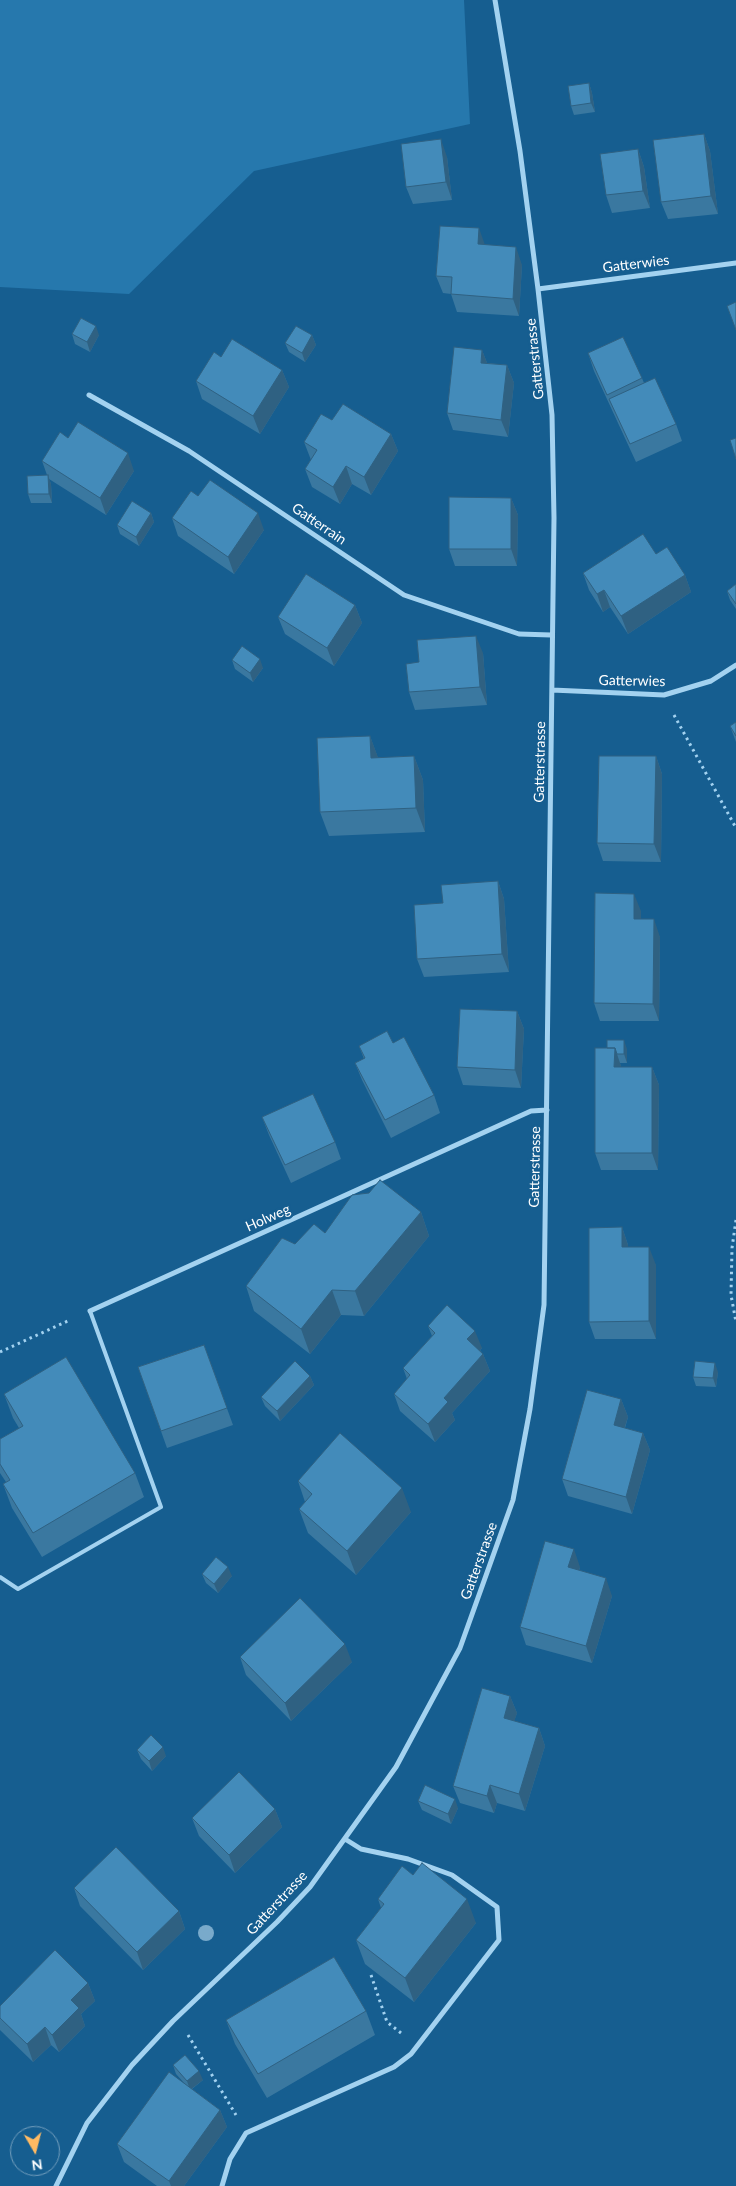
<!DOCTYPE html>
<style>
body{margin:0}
#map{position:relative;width:736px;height:2186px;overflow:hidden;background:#165e90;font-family:Lato,sans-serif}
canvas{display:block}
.north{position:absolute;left:10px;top:2126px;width:50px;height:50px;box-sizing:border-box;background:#165e90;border:1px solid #739ebc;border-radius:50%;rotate:172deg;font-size:14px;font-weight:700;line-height:20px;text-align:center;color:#fff}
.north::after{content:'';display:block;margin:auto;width:18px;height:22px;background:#ffba63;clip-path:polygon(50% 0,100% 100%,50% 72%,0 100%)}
</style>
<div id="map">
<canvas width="736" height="2186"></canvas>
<div class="north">N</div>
</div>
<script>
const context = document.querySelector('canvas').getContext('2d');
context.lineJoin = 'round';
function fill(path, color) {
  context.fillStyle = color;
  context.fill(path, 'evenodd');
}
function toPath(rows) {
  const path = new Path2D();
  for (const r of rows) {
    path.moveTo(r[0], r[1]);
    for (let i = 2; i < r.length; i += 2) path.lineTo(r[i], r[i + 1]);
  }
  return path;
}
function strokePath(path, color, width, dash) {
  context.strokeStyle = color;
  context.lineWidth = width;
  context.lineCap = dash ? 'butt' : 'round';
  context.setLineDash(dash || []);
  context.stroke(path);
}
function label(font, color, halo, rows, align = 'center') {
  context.font = font + ' Lato,sans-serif';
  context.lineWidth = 5;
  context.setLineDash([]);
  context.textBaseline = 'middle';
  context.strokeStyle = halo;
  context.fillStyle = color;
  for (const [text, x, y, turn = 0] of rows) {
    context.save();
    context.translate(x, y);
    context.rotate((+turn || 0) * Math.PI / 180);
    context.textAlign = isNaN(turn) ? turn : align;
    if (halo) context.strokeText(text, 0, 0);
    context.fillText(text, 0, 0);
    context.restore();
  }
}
const green = toPath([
 [0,0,464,0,470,124,254,171,129,294,0,287]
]);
const path = toPath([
 [674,715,736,828],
 [736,1220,732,1248,731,1295,736,1322],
 [0,1352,70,1320],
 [371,1975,387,2022,401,2033],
 [188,2035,236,2115]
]);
const service = toPath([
 [0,1577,18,1589,161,1507,90,1311]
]);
const minor = toPath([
 [538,289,736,263],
 [89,395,189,451,404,595,519,634,551,635],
 [552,690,664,695,711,681,736,665],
 [90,1311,531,1111,547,1110],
 [56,2186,87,2123,132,2065,173,2021,277,1922,310,1887,396,1767,460,1648,513,1500,530,1409,544,1305,554,518,552,415,538,289,520,151,495,0],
 [222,2186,230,2159,246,2133,394,2067,411,2054,499,1940,497,1907,452,1875,408,1859,361,1849,345,1839]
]);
const trees = [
 [206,1933]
];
const wall = toPath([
 [589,83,592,93,595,112,574,115,571,106],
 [704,134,710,151,718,214,668,219,661,202],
 [638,149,644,167,650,208,612,213,606,195],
 [447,157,452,200,413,204,406,187],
 [485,245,522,265,519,316,457,312,451,294,443,293,436,276],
 [72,334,99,335,90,352,75,344],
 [312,335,316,345,305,362,289,352,285,343],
 [482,350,487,363,507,365,514,383,508,437,453,430,447,413],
 [588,353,642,378,644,383,676,424,682,441,636,462,594,371],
 [221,357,282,370,289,387,260,434,202,399,196,381],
 [332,420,391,434,398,451,371,495,352,484,340,504,312,487,305,469,311,460,304,442],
 [68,438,134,471,106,515,49,479,51,484,52,503,31,503,28,494,47,475,42,461],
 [198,496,264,530,234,574,178,536,172,518],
 [511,498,518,515,517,566,455,566,449,549],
 [151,513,154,522,139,546,120,534,117,525],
 [656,554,685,575,691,592,628,634,610,607,603,612,589,590,583,573],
 [736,584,736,609,730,600,727,591],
 [355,605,362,623,334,666,285,634,278,617],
 [483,653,487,705,415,710,409,692,419,662],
 [232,660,263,668,253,682,235,669],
 [736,722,736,742,730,726],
 [370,736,378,758,414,756,423,780,425,832,329,836,320,812],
 [656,756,662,774,661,862,603,861,597,843],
 [498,881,504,899,509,972,424,977,417,959],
 [641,911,641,919,660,937,659,1021,600,1021,594,1003],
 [517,1011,524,1029,521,1088,463,1085,457,1067],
 [393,1043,434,1095,440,1113,391,1138,362,1080,355,1063,364,1059,359,1046],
 [595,1048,627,1049,627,1063,620,1063,621,1067,652,1067,659,1085,658,1170,601,1170,595,1153],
 [262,1117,335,1142,341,1159,291,1183,269,1135],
 [421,1212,429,1236,364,1316,341,1315,310,1354,254,1311,246,1286,295,1244,325,1233],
 [622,1227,628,1245,628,1247,656,1265,656,1339,595,1339,589,1322],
 [428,1326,482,1348,480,1350,483,1354,490,1371,452,1413,455,1420,435,1442,400,1411,394,1394,407,1379,403,1368,432,1336],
 [204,1345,233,1425,167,1448,138,1367],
 [718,1372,716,1387,696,1386,693,1377],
 [310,1376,314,1385,280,1421,265,1406,261,1397],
 [4,1394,135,1473,144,1497,42,1557,12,1508,3,1484,6,1482,0,1473,0,1439,19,1428,13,1418],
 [621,1399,628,1417,625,1428,643,1433,650,1450,632,1514,568,1496,562,1479],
 [298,1481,411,1512,356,1575,308,1533,299,1509,305,1502],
 [580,1567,579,1571,612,1596,592,1663,526,1645,520,1627],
 [202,1574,232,1576,218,1593,206,1583],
 [240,1657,352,1662,291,1721,246,1675],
 [510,1696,517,1713,514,1721,539,1728,545,1746,525,1811,497,1803,494,1813,460,1803,453,1786],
 [137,1750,166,1756,152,1771,141,1759],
 [418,1801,458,1808,451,1824,422,1810],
 [275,1809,282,1827,235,1873,199,1836,192,1818],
 [413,1875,476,1923,414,2002,365,1964,356,1940,381,1908,378,1899],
 [74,1888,179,1911,185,1929,143,1970,80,1906],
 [88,1983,95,2001,81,2014,85,2026,59,2052,51,2045,33,2062,0,2030,0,2006],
 [366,2011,375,2035,267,2098,235,2044,226,2020],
 [173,2065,203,2080,192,2089,220,2110,227,2127,184,2186,157,2186,124,2162,117,2144,185,2084,176,2074]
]);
const shadedWall = toPath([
 [589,83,592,93,595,112,591,103],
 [704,134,710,151,718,214,711,196],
 [441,139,447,157,452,200,446,182],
 [638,149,644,167,650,208,643,191],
 [479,228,485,245,478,244],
 [516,247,522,265,519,316,513,299],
 [96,326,99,335,90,352,87,342],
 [312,335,316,345,305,362,302,353],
 [482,350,489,368,481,363],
 [507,365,514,383,508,437,501,420],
 [282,370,289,387,260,434,253,416],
 [391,434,398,451,371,495,364,477],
 [128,453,134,471,106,515,100,498],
 [346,466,352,484,340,504,333,487],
 [48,475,51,484,52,503,49,494],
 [511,498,518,515,517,566,511,549],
 [151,513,154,522,139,546,136,537],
 [258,513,264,530,234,574,228,557],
 [685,575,691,592,628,634,621,616],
 [604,590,610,607,603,612,597,594],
 [355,605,362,623,334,666,327,648],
 [476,636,483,653,487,705,480,687],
 [260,659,263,668,253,682,250,673],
 [370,736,379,760,371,758],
 [414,756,423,780,425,832,416,808],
 [656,756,662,774,661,862,654,844],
 [498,881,504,899,509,972,502,954],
 [634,894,641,911,641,936,634,919],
 [654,919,660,937,659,1021,653,1004],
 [517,1011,524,1029,521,1088,515,1070],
 [624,1040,627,1049,627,1063,624,1054],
 [615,1048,621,1066,621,1085,614,1067],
 [652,1067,659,1085,658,1170,652,1153],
 [421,1212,429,1236,364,1316,355,1291],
 [622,1227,628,1245,628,1265,622,1247],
 [649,1247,656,1265,656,1339,649,1321],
 [332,1290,341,1315,310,1354,301,1329],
 [475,1331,482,1348,473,1357,467,1339],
 [483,1354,490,1371,452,1413,455,1420,435,1442,428,1424,444,1398],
 [715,1363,718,1372,716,1387,713,1378],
 [310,1376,314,1385,280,1421,277,1411],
 [621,1399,628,1417,620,1442,614,1425],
 [643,1433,650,1450,632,1514,626,1497],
 [402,1488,411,1512,356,1575,347,1551],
 [574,1549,580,1567,575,1585,568,1567],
 [228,1567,232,1576,218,1593,214,1584],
 [606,1578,612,1596,592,1663,586,1646],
 [345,1644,352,1662,291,1721,285,1703],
 [510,1696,517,1713,510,1735,504,1718],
 [539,1728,545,1746,525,1811,519,1794],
 [163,1747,166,1756,152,1771,149,1761],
 [490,1785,497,1803,494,1813,487,1796],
 [455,1799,458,1808,451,1824,448,1814],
 [275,1809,282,1827,235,1873,229,1855],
 [467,1899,476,1923,414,2002,405,1978],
 [179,1911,185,1929,143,1970,137,1952],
 [88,1983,95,2001,81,2014,85,2026,59,2052,52,2035,71,2000],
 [45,2027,51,2045,33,2062,27,2044],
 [199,2071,203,2080,190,2090,187,2081],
 [220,2110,227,2127,184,2186,171,2186,169,2181]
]);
const building = toPath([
 [589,83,591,103,571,106,568,86,589,83],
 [704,134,711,196,661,202,653,140,704,134],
 [441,139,446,182,406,187,401,144,441,139],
 [638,149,643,191,606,195,600,154,638,149],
 [440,226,479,228,478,244,516,247,513,299,451,294,452,277,436,276,440,226],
 [736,302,736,330,727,306,736,302],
 [81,318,96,326,87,342,72,334,81,318],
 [296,326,312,335,302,353,285,343,296,326],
 [623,337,642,378,607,395,588,353,623,337],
 [232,339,282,370,253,416,196,381,214,352,221,357,232,339],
 [454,347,482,350,481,363,507,365,501,420,447,413,454,347],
 [655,378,676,424,630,444,609,399,655,378],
 [343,404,391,434,364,477,346,466,333,487,305,469,317,450,304,442,321,414,332,420,343,404],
 [78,422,128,453,100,498,42,461,60,432,68,438,78,422],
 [736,438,736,459,730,440,736,438],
 [48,475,49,494,28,494,27,476,48,475],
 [210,480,258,513,228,557,172,518,191,491,198,496,210,480],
 [449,497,511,498,511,549,449,549,449,497],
 [132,501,151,513,136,537,117,525,132,501],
 [643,534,656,554,667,547,685,575,621,616,604,590,597,594,583,573,643,534],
 [306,574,355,605,327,648,278,617,306,574],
 [736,584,736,604,727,591,736,584],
 [476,636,480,687,409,692,406,664,419,662,417,640,476,636],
 [242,646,260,659,250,673,232,660,242,646],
 [736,722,736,736,730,726,736,722],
 [370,736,371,758,414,756,416,808,320,812,317,738,370,736],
 [599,756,656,756,654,844,597,843,599,756],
 [498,881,502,954,417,959,414,905,443,903,441,885,498,881],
 [595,893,634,894,634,919,654,919,653,1004,594,1003,595,893],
 [460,1009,517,1011,515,1070,457,1067,460,1009],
 [387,1031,393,1043,404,1037,434,1095,385,1120,355,1063,365,1058,359,1046,387,1031],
 [607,1040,624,1040,624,1054,617,1054,615,1048,607,1048,607,1040],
 [595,1048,615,1048,614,1067,652,1067,652,1153,595,1153,595,1048],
 [313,1094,335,1142,285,1165,262,1117,313,1094],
 [380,1180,421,1212,355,1291,332,1290,301,1329,246,1286,282,1238,295,1244,314,1224,325,1233,352,1195,369,1193,380,1180],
 [622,1227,622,1247,649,1247,649,1321,589,1322,589,1228,622,1227],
 [447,1305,475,1331,467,1339,483,1354,444,1398,448,1402,428,1424,394,1394,410,1375,403,1368,435,1333,428,1326,447,1305],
 [204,1345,227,1408,161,1431,138,1367,204,1345],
 [66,1357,135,1473,33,1533,3,1484,10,1480,0,1464,0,1439,23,1426,4,1394,66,1357],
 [295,1361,310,1376,277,1411,261,1397,295,1361],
 [695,1361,715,1363,713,1378,693,1377,695,1361],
 [587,1390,621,1399,614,1425,643,1433,626,1497,562,1479,587,1390],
 [340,1433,402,1488,347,1551,299,1509,312,1494,298,1481,340,1433],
 [545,1541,574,1549,568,1567,606,1578,586,1646,520,1627,545,1541],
 [216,1557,228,1567,214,1584,202,1574,216,1557],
 [300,1598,345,1644,285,1703,240,1657,300,1598],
 [482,1688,510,1696,504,1718,539,1728,519,1794,490,1785,487,1796,453,1786,482,1688],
 [151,1735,163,1747,149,1761,137,1750,151,1735],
 [239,1772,275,1809,229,1855,192,1818,239,1772],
 [425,1785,455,1799,448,1814,418,1801,425,1785],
 [116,1847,179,1911,137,1952,74,1888,116,1847],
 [422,1863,467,1899,405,1978,356,1940,384,1904,378,1899,402,1866,413,1875,422,1863],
 [55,1950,88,1983,71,2000,79,2008,52,2035,45,2027,27,2044,0,2018,0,2006,55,1950],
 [334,1957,366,2011,258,2074,226,2020,334,1957],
 [185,2055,199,2071,187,2081,173,2065,185,2055],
 [169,2072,220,2110,169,2181,117,2144,169,2072]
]);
const streetNames = [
 ["Gatterwies",636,264,-7],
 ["Gatterstrasse",535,359,-96],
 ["Gatterrain",319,524,34],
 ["Gatterwies",632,681,1],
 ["Gatterstrasse",540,762,-89],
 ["Gatterstrasse",535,1167,-89],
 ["Holweg",268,1218,-24],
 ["Gatterstrasse",479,1561,-70],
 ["Gatterstrasse",277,1903,-47]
];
fill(green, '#2678ad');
strokePath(path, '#a3d2f0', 3, [2.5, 4]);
strokePath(service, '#a3d2f0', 4);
strokePath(minor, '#a3d2f0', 5);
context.fillStyle = '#79aacb';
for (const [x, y] of trees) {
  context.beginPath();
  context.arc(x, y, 8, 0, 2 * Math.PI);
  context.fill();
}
fill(wall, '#3a78a0');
fill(shadedWall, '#2f6182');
fill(building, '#438bba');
strokePath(building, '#2f6182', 1);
label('14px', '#fff', '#165e90', streetNames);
</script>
